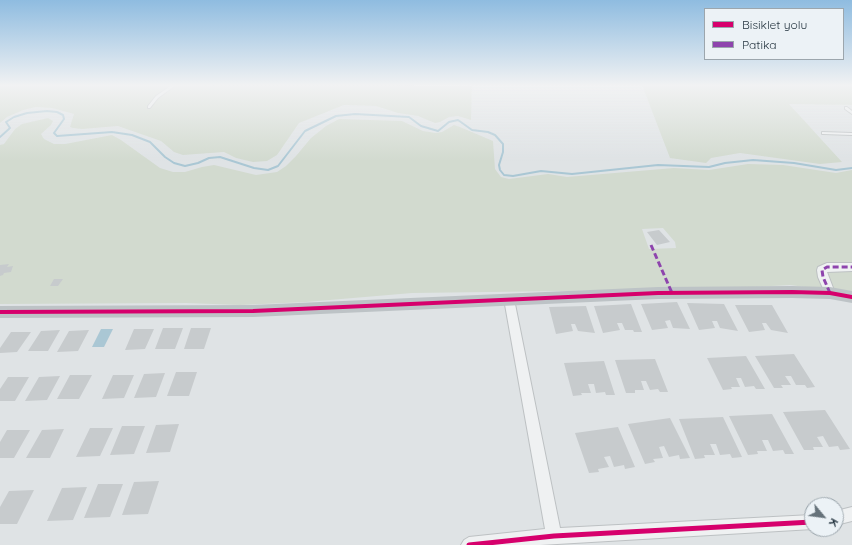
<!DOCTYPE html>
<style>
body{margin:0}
#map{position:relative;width:852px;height:545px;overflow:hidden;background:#dfe3e5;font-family:Quicksand,sans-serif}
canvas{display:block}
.legend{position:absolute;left:704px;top:8px;width:140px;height:52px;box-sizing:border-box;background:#ecf2f6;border:1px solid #9ca6ad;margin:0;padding:5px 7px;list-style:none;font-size:12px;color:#253540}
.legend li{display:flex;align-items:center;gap:8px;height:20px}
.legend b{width:20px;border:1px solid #9ca6ad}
.north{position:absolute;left:804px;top:497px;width:40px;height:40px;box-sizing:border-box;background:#ecf2f6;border:1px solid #9ca6ad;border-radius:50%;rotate:119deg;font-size:11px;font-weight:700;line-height:16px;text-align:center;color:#253540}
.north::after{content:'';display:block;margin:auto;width:14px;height:18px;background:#66727a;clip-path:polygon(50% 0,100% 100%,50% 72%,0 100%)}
</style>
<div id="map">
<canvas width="852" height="545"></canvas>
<ul class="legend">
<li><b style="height:5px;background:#d6006c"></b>Bisiklet yolu</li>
<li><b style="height:5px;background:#8e44ad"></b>Patika</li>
</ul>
<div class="north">K</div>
</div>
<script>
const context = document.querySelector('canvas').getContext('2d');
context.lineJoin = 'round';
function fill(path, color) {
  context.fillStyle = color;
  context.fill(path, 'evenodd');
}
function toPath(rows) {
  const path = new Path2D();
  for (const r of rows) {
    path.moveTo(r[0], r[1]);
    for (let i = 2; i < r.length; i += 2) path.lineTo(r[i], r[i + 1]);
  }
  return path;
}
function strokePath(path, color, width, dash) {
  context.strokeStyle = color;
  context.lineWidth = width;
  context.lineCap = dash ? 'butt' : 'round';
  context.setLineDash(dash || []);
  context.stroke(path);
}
const green = toPath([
 [0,85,472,86,471,120,458,116,449,117,440,122,435,123,418,116,398,113,376,106,344,105,299,123,277,155,267,161,253,162,236,158,224,152,183,155,174,152,161,141,118,126,82,129,73,128,70,127,74,114,52,108,36,107,23,110,7,117,0,123],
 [642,85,852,85,852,105,789,104,842,162,820,164,740,153,711,158,706,163,670,158],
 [48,118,53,121,51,125,41,134,44,139,54,144,65,144,112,135,121,140,160,168,173,172,185,172,202,167,214,165,256,175,277,172,286,166,296,156,311,138,326,126,339,119,402,121,423,131,436,133,442,132,454,125,460,127,493,141,495,169,501,177,509,179,548,174,567,177,674,168,709,170,748,164,783,165,836,173,852,170,852,293,790,285,718,289,412,293,306,302,240,305,186,303,0,304,0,145,4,144,15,129,22,124],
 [663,228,675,242,676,248,649,249,642,229]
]);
const water = toPath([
 [101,329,113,329,104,347,92,347]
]);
const stream = toPath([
 [0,137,10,128,6,122,14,117,27,113,47,111,57,112,63,115,64,119,54,133,57,136,112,132,132,135,150,142,165,157,174,163,185,166,198,163,209,158,220,157,254,168,268,170,278,166,305,131,336,116,355,114,409,117,421,126,438,131,449,122,458,120,472,130,488,132,495,135,503,144,503,152,499,165,500,170,504,175,513,176,541,171,572,174,658,165,709,167,725,163,753,160,794,163,836,170,852,168]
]);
const building = toPath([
 [659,230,670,242,657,245,647,232],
 [9,264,7,267,13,266,11,272,4,273,3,275,0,276,0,265],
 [54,279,63,279,58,286,50,286],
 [677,302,690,329,673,328,670,320,665,321,668,328,652,330,641,304],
 [687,303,724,304,738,331,720,328,717,321,712,321,715,328,699,330],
 [631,304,642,332,634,332,633,330,625,330,622,323,617,323,620,330,603,333,594,306],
 [735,305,772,305,788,333,771,330,766,323,762,323,765,330,749,332],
 [586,306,595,333,578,331,575,324,571,324,573,331,556,334,549,307],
 [163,328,183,328,175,349,155,349],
 [191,328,211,328,204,349,184,349],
 [134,329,154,329,145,349,125,350],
 [60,330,48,351,28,351,41,331],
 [89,330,78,351,57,352,69,331],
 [11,332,31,332,17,352,0,353,0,348],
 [794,354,815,387,807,388,805,385,796,385,791,376,785,376,791,385,781,385,783,388,774,388,755,356],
 [746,356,765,389,756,389,754,386,745,387,741,378,736,378,740,387,731,387,732,389,723,390,707,358],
 [655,359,668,392,660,392,658,389,650,390,646,381,641,381,644,390,635,390,635,393,626,393,615,360],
 [604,361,615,395,606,395,605,392,596,393,594,384,588,384,591,393,581,393,582,395,573,396,564,363],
 [176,372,197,372,189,396,167,396],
 [165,373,156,397,134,398,144,374],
 [70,375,92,375,79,399,57,399],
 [113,375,134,375,124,398,102,399],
 [60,376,47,400,25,401,39,377],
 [8,377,29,377,15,401,0,401,0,389],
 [825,410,850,449,840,450,838,446,829,447,823,436,817,437,823,447,813,447,814,450,804,450,783,412],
 [772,414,794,454,785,454,783,450,773,451,768,440,762,440,767,451,757,451,758,454,748,455,729,416],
 [723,417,742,457,732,458,730,454,720,455,716,444,710,444,715,455,704,455,705,458,695,459,679,419],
 [670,418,690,458,680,459,679,455,669,457,664,446,659,447,663,458,653,459,655,462,645,464,628,424],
 [179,424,170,452,146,453,156,425],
 [122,426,145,426,134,454,110,455],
 [618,427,635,467,625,469,624,465,614,467,610,456,604,457,609,467,598,469,599,472,589,473,575,433],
 [90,428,113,428,100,456,76,457],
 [64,429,50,458,26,458,42,430],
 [7,430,30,430,14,458,0,458,0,442],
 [159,481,148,514,122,515,134,482],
 [98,484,123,484,110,517,84,518],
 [87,487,73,520,47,521,62,488],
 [34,490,17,524,0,524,0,507,9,491]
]);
const lane = toPath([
 [172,85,176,85,158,98,150,108,148,108,148,106,156,96,172,85],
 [845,107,847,107,852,111,852,114,845,109,845,107],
 [822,132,852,133,852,135,823,134,822,134,822,132]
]);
const street = toPath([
 [827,263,852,263,852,271,827,272,835,293,834,296,830,297,826,296,825,293,818,277,817,270,818,267,827,263],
 [509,295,513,296,514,299,560,528,812,515,813,529,540,545,461,545,464,540,469,537,545,529,504,299,505,296,509,295],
 [852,507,852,521,836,525,836,511,852,507]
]);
const secondary = toPath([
 [792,286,830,287,852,291,852,303,830,299,792,298,658,299,253,317,0,318,0,306,253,305,658,287,792,286]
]);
const quiet = toPath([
 [651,245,672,293],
 [830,293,823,277,822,270,827,267,852,267]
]);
const cyclewayFar1 = toPath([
 [0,312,253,311,658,293,792,292,830,293,852,297]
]);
const cycleway = toPath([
 [469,545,554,536,812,522]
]);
fill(green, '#d2dacf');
fill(water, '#aac7d4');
strokePath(stream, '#aac7d4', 2);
fill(building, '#c7cbcd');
strokePath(lane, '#bdc1c3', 2);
strokePath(street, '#bdc1c3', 2);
fill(lane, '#eff1f2');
fill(street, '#eff1f2');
fill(secondary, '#bdc3c6');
strokePath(quiet, '#8e44ad', 3, [6, 3]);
strokePath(cyclewayFar1, '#d6006c', 4);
strokePath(cycleway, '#d6006c', 5);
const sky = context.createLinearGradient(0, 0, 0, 161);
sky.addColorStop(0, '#8fbce0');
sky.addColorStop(0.53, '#f1f2f3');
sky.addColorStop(1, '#f1f2f300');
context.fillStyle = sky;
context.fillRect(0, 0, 852, 161);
</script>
